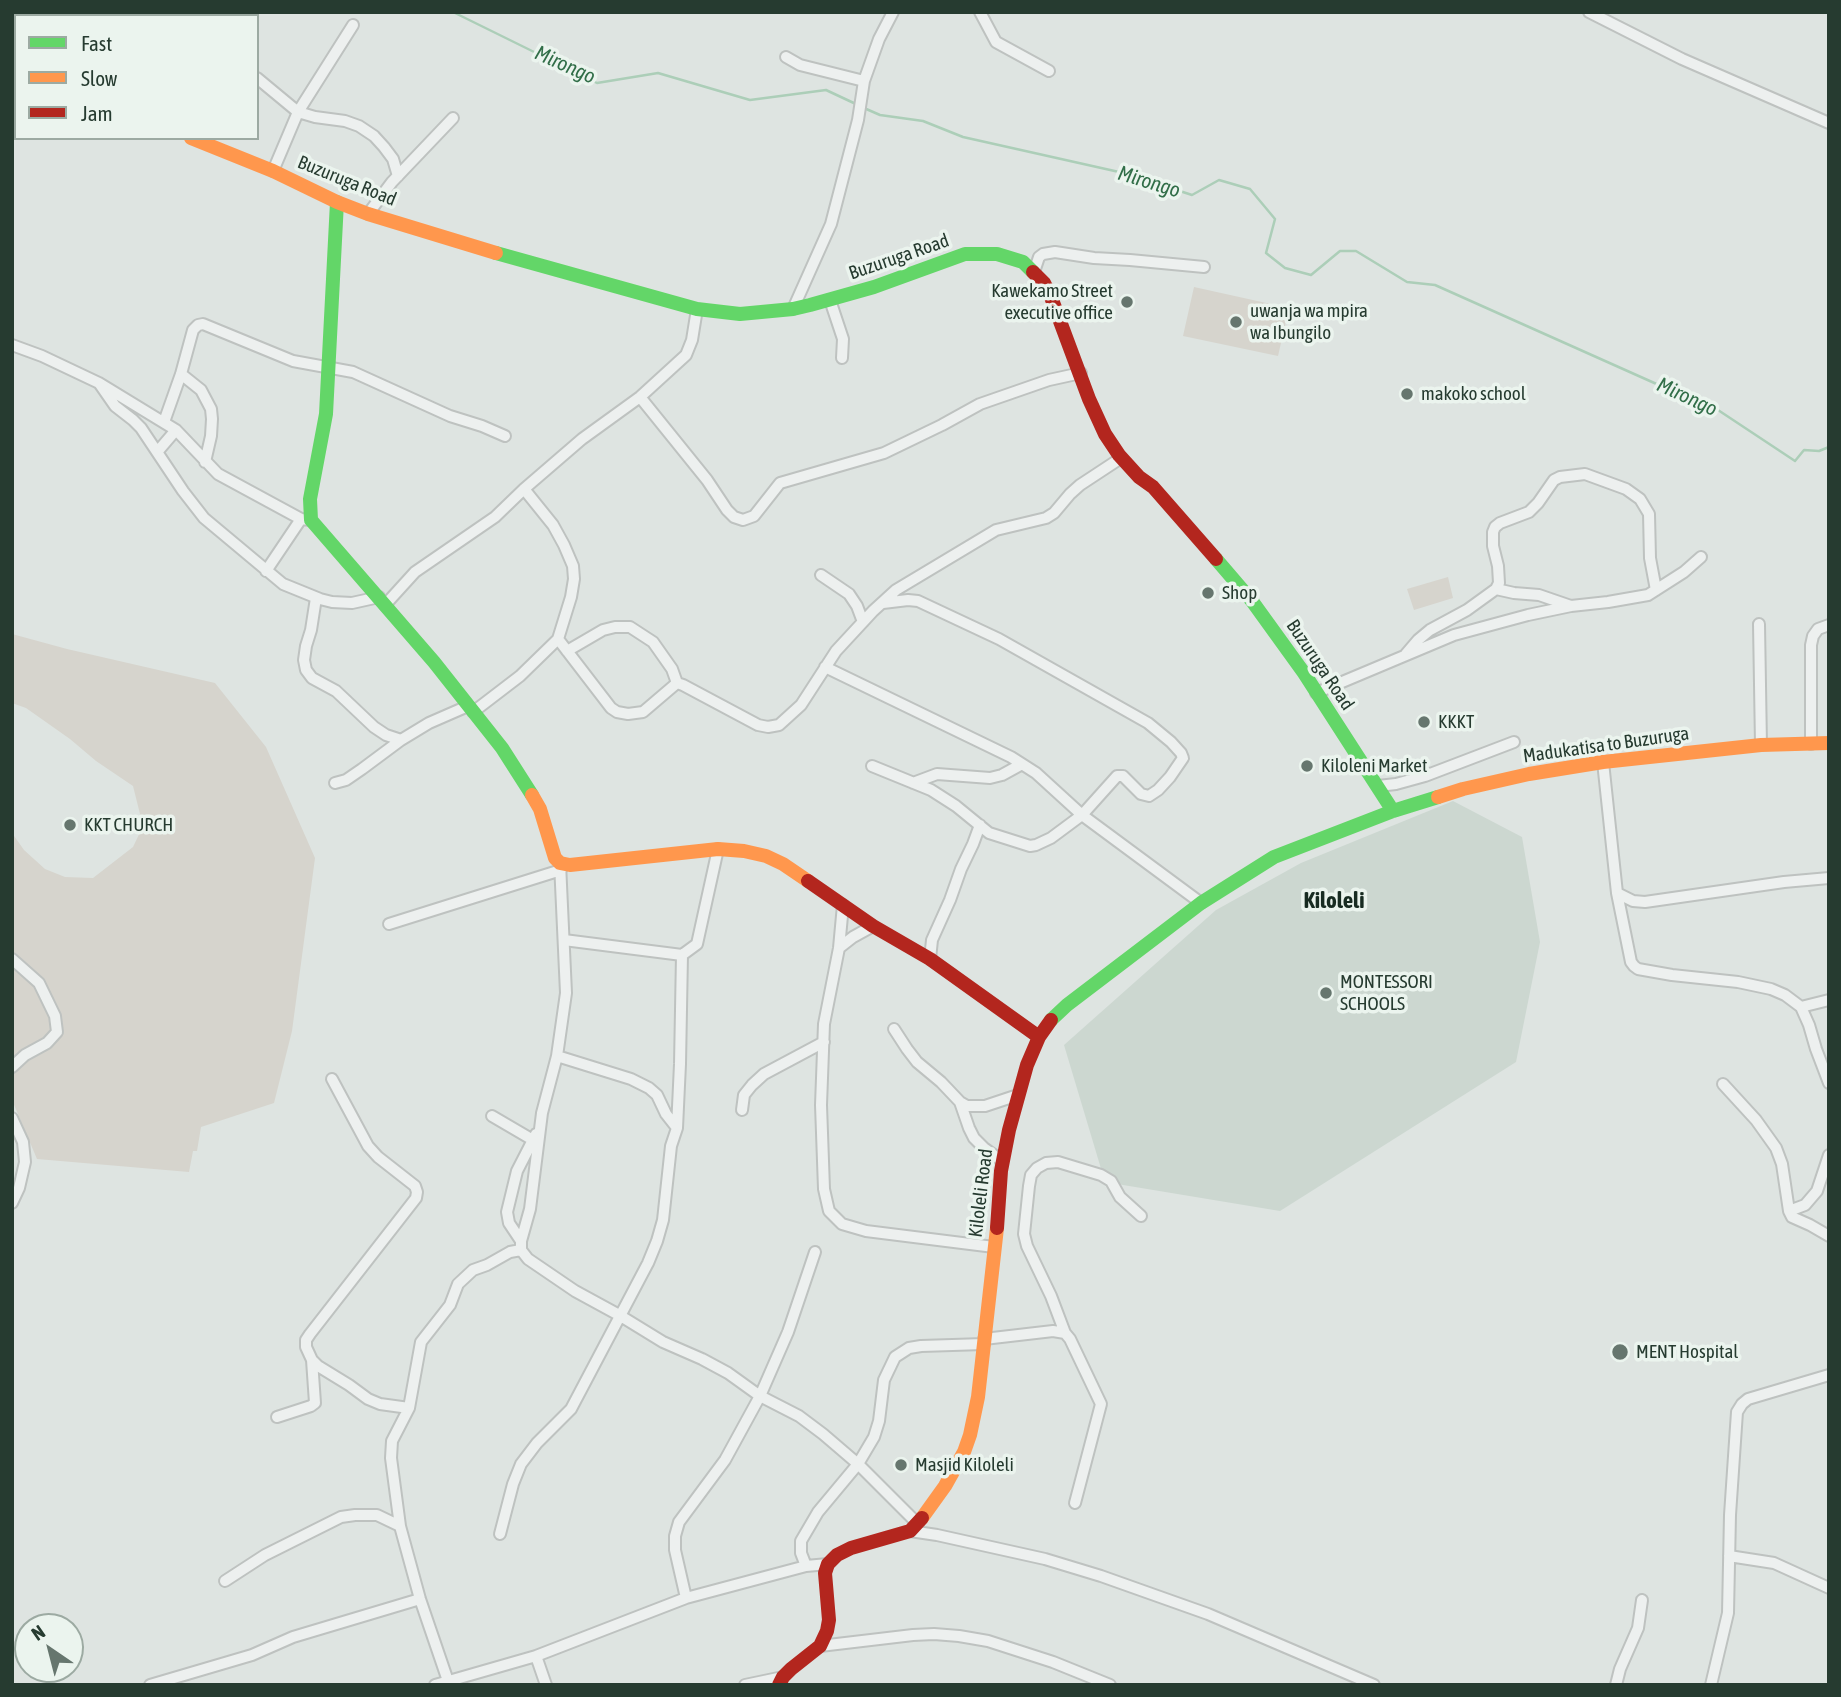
<!DOCTYPE html>
<style>
body{margin:0}
#map{position:relative;width:1841px;height:1697px;overflow:hidden;background:#dee4e1;font-family:"Asap Condensed",sans-serif}
canvas{display:block}
.frame{position:absolute;inset:0;border:14px solid #263b30;pointer-events:none}
.legend{position:absolute;left:14px;top:14px;width:245px;height:126px;box-sizing:border-box;background:#ebf4ee;border:2px solid #9caaa2;margin:0;padding:9px 12px;list-style:none;font-size:21px;color:#263b30}
.legend li{display:flex;align-items:center;gap:14px;height:35px}
.legend b{width:35px;border:2px solid #9caaa2}
.north{position:absolute;left:14px;top:1613px;width:70px;height:70px;box-sizing:border-box;background:#ebf4ee;border:2px solid #9caaa2;border-radius:50%;rotate:325deg;font-size:19px;font-weight:700;line-height:28px;text-align:center;color:#263b30}
.north::after{content:'';display:block;margin:auto;width:24px;height:32px;background:#66766e;clip-path:polygon(50% 0,100% 100%,50% 72%,0 100%)}
</style>
<div id="map">
<canvas width="1841" height="1697"></canvas>
<div class="frame"></div>
<ul class="legend">
<li><b style="height:9px;background:#63d668"></b>Fast</li>
<li><b style="height:9px;background:#ff974d"></b>Slow</li>
<li><b style="height:9px;background:#b3261e"></b>Jam</li>
</ul>
<div class="north">N</div>
</div>
<script>
const context = document.querySelector('canvas').getContext('2d');
context.lineJoin = 'round';
function fill(path, color) {
  context.fillStyle = color;
  context.fill(path, 'evenodd');
}
function toPath(rows) {
  const path = new Path2D();
  for (const r of rows) {
    path.moveTo(r[0], r[1]);
    for (let i = 2; i < r.length; i += 2) path.lineTo(r[i], r[i + 1]);
  }
  return path;
}
function strokePath(path, color, width, dash) {
  context.strokeStyle = color;
  context.lineWidth = width;
  context.lineCap = dash ? 'butt' : 'round';
  context.setLineDash(dash || []);
  context.stroke(path);
}
function label(font, color, halo, rows, align = 'center') {
  context.font = font + ' "Asap Condensed",sans-serif';
  context.lineWidth = 7;
  context.setLineDash([]);
  context.textBaseline = 'middle';
  context.strokeStyle = halo;
  context.fillStyle = color;
  for (const [text, x, y, turn = 0] of rows) {
    context.save();
    context.translate(x, y);
    context.rotate((+turn || 0) * Math.PI / 180);
    context.textAlign = isNaN(turn) ? turn : align;
    if (halo) context.strokeText(text, 0, 0);
    context.fillText(text, 0, 0);
    context.restore();
  }
}
const built = toPath([
 [1453,801,1522,837,1540,942,1516,1062,1280,1211,1105,1182,1064,1045,1216,910,1301,863]
]);
const green = toPath([
 [1194,287,1289,308,1278,356,1183,336],
 [1448,577,1453,598,1414,610,1407,589],
 [12,634,67,649,215,683,266,747,315,858,292,1031,274,1103,201,1127,197,1151,193,1151,189,1172,37,1159,12,1100,12,833,24,850,45,869,65,877,93,878,133,847,143,826,133,786,96,761,70,739,26,708,12,703]
]);
const stream = toPath([
 [453,12,597,83,658,73,750,100,826,90,858,105],
 [864,108,880,115,923,121,963,137,1128,174,1192,195,1219,180,1250,189,1275,219,1266,253,1285,268,1311,275,1340,251,1356,251,1407,282,1435,285,1670,390,1718,410,1795,461,1804,450,1819,451,1829,447]
]);
const street = toPath([
 [177,12,183,16],
 [980,12,996,42,1049,71],
 [1589,12,1682,59,1829,123],
 [225,16,226,12],
 [786,57,800,65,864,81],
 [257,78,298,112,315,117,345,121,359,126,374,136,384,147,393,159,398,176],
 [273,171,298,112,353,25],
 [368,214,392,182,453,118],
 [1034,272,1039,257,1043,254,1055,252,1094,258,1130,260,1204,267],
 [830,300,843,339,842,358],
 [793,309,831,224,858,120,864,81,879,39,893,12],
 [12,345,42,356,99,383,176,430,218,474,301,519,311,520],
 [181,374,201,390,211,409,212,419,211,436,205,462],
 [99,383,115,406,133,420,141,428,183,491,204,518,283,584,320,599,332,602,352,603,379,597],
 [640,397,707,480,727,510,734,517,743,520,754,516,780,483,884,453,942,425,980,404,1049,380,1081,373],
 [164,422,181,374,193,330,198,325,203,324,293,361,353,372,450,416,482,426,505,436],
 [158,451,176,430],
 [266,571,301,519],
 [821,575,849,594,857,606,863,622],
 [1496,589,1514,593,1539,595,1571,606],
 [316,598,311,630,306,646,304,660,306,670,312,678,336,691,374,727,386,735,401,740],
 [385,605,415,572,495,517,524,489,582,439,640,397,686,355,692,340,697,309],
 [1759,624,1761,745],
 [558,639,611,708,617,712,628,714,643,712,677,683,683,685,758,725,768,727,779,725,801,705,836,651,873,611,896,590,996,530,1046,518,1054,513,1070,494,1080,485,1121,458],
 [567,651,603,630,615,627,630,627,653,642,672,669,677,683],
 [1406,654,1418,640,1430,630,1467,610,1496,589,1499,583,1498,566,1493,546,1493,532,1495,527,1500,523,1529,512,1538,503,1554,480,1560,477,1585,474,1626,489,1640,499,1649,514,1650,558,1656,590],
 [825,667,1011,757,1036,773,1082,815,1201,903],
 [1316,693,1454,635,1528,615,1571,606,1608,602,1648,595,1684,572,1701,557],
 [473,712,520,676,558,639,571,597,574,579,573,566,564,545,553,525,524,489],
 [1811,744,1811,645,1813,636,1818,629,1829,625],
 [1603,762,1617,893,1631,962,1634,966,1638,969,1672,975,1738,982,1771,989,1785,995,1801,1007,1809,1025,1816,1049,1829,1083],
 [872,766,931,790,956,806,989,833,1030,846,1036,845,1051,838,1082,815,1117,776,1123,776,1141,794,1149,796,1158,790,1170,777,1183,758,1181,753,1171,742,1148,723,999,639,918,601,908,600,883,603],
 [335,783,346,780,362,769,401,740,429,723,468,706],
 [913,783,937,774,990,778,1002,775,1022,764],
 [1378,786,1396,784,1425,776,1514,742],
 [560,863,566,993,557,1056,542,1113,530,1209,521,1241,521,1250,528,1259,575,1291,619,1315,663,1342,702,1359,728,1373,760,1396,799,1416,823,1434,858,1464,918,1524],
 [1617,893,1633,901,1645,902,1784,882,1829,878],
 [843,905,839,948,824,1024,821,1105,824,1189,829,1211,842,1224,866,1231,994,1247],
 [389,924,561,870],
 [564,940,682,955,697,944,718,849],
 [839,948,853,937,873,926],
 [12,959,39,983,55,1016,57,1032,47,1043,25,1055,12,1067],
 [930,959,932,940,950,900,961,869,973,844,980,825],
 [1801,1007,1829,1000],
 [894,1029,907,1049,917,1062,941,1082,960,1102,969,1128,974,1138,984,1148,1002,1161],
 [557,1056,631,1079,649,1088,657,1095,666,1114,677,1128],
 [332,1079,368,1146,378,1157,415,1186,417,1192,416,1198,310,1334,306,1340,306,1347,312,1360,318,1366,349,1385,368,1399,380,1404,409,1408],
 [1723,1084,1756,1120,1776,1148,1782,1164,1789,1211,1792,1217,1810,1225,1829,1236],
 [960,1102,967,1106,985,1106,1018,1095],
 [742,1110,744,1095,752,1085,764,1074,824,1042],
 [492,1116,533,1140],
 [12,1118,23,1142,25,1162,19,1188,12,1203],
 [1789,1211,1805,1205,1817,1191,1829,1155],
 [521,1241,509,1223,507,1212,517,1171,536,1134],
 [1065,1333,1051,1296,1027,1246,1024,1234,1029,1186,1031,1175,1037,1168,1046,1163,1058,1162,1101,1175,1111,1181,1120,1197,1141,1216],
 [984,1339,1053,1331,1065,1333,1070,1339,1101,1404,1075,1503],
 [277,1417,311,1406,315,1403,312,1360],
 [910,1531,937,1535,1045,1559,1101,1576,1208,1614,1374,1685],
 [500,1534,513,1484,521,1464,537,1443,571,1409,648,1263,657,1241,663,1220,671,1146,677,1128,680,1064,682,955],
 [1729,1556,1774,1563,1829,1588],
 [806,1566,801,1553,801,1541,818,1512,858,1464,874,1437,879,1421,884,1380,895,1357,909,1348,921,1346,984,1344],
 [225,1581,265,1555,341,1517,355,1515,377,1515,400,1526],
 [686,1598,675,1550,675,1536,679,1522,725,1460,760,1396,788,1332,815,1252],
 [820,1646,913,1635,934,1634,959,1636,988,1641,1053,1662,1110,1685],
 [536,1656,546,1685],
 [448,1681,420,1599,400,1526,391,1458,392,1441,409,1408,421,1342,450,1305,458,1284,473,1270,487,1265,510,1252,521,1250],
 [150,1685,252,1655,293,1637,420,1599],
 [435,1685,536,1656,686,1598,806,1566,828,1564],
 [745,1685,783,1677],
 [1616,1685,1620,1669,1638,1628,1642,1600],
 [1711,1685,1728,1613,1730,1515,1737,1412,1742,1404,1748,1399,1829,1375]
]);
const fast = toPath([
 [337,202,326,414,310,499,311,520,434,662,502,748,532,795],
 [496,253,697,309,740,314,793,309,810,305,874,287,965,254,997,254,1023,262,1033,272],
 [1216,559,1252,601,1304,673,1393,811],
 [1051,1020,1067,1005,1201,903,1274,857,1393,811,1438,797]
]);
const slow = toPath([
 [12,68,16,70],
 [191,138,273,171,337,202,368,214,496,253],
 [532,795,540,809,555,858,560,863,570,865,718,849,744,851,766,856,783,864,808,881],
 [1438,797,1463,789,1529,774,1603,762,1761,745,1829,743],
 [922,1518,945,1486,964,1452,970,1435,978,1397,997,1228]
]);
const jam = toPath([
 [1033,272,1044,283,1051,297,1089,399,1105,434,1119,455,1139,477,1153,487,1216,559],
 [808,881,873,926,930,959,1039,1037],
 [997,1228,1001,1171,1009,1130,1027,1065,1039,1037,1051,1020],
 [779,1685,783,1677,791,1669,820,1646,827,1631,829,1620,825,1573,828,1564,837,1555,851,1548,910,1531,922,1518]
]);
const markers = [
 [1127,302,7,"#66766e"],
 [1236,322,7,"#66766e"],
 [1407,394,7,"#66766e"],
 [1208,593,7,"#66766e"],
 [1424,722,7,"#66766e"],
 [1307,766,7,"#66766e"],
 [70,825,7,"#66766e"],
 [1326,993,7,"#66766e"],
 [1620,1352,9,"#66766e"],
 [901,1465,7,"#66766e"]
];
const streetNames = [
 ["Buzuruga Road",347,181,22],
 ["Buzuruga Road",899,257,-19],
 ["Buzuruga Road",1320,665,56],
 ["Madukatisa to Buzuruga",1606,745,-8],
 ["Kiloleli Road",981,1193,-83]
];
const poiNames = [
 ["Kawekamo Street",1113,291,"right"],
 ["executive office",1113,313,"right"],
 ["uwanja wa mpira",1250,311],
 ["wa Ibungilo",1250,333],
 ["makoko school",1421,394],
 ["Shop",1222,593],
 ["KKKT",1438,722],
 ["Kiloleni Market",1321,766],
 ["KKT CHURCH",84,825],
 ["MONTESSORI",1340,982],
 ["SCHOOLS",1340,1004],
 ["MENT Hospital",1636,1352],
 ["Masjid Kiloleli",915,1465]
];
const waterNames = [
 ["Mirongo",565,65,24],
 ["Mirongo",1149,182,17],
 ["Mirongo",1687,397,25]
];
const quarterNames = [
 ["Kiloleli",1334,901]
];
fill(built, '#ccd7d0');
fill(green, '#d6d4cd');
strokePath(stream, '#acceb8', 2.5);
strokePath(street, '#bec2c0', 14);
strokePath(street, '#edf0ef', 10);
strokePath(fast, '#63d668', 14);
strokePath(slow, '#ff974d', 14);
strokePath(jam, '#b3261e', 14);
for (const [x, y, r, color] of markers) {
  const dot = new Path2D();
  dot.arc(x, y, r, 0, 2 * Math.PI);
  context.fillStyle = color;
  context.fill(dot);
  strokePath(dot, '#ebf4ee', 2.5);
}
label('19px', '#263b30', '#ebf4ee', streetNames);
label('19px', '#263b30', '#ebf4ee', poiNames, 'left');
label('italic 21px', '#316e48', '#ebf4ee', waterNames);
label('bold 23px', '#182c22', '#ebf4ee', quarterNames);
</script>
